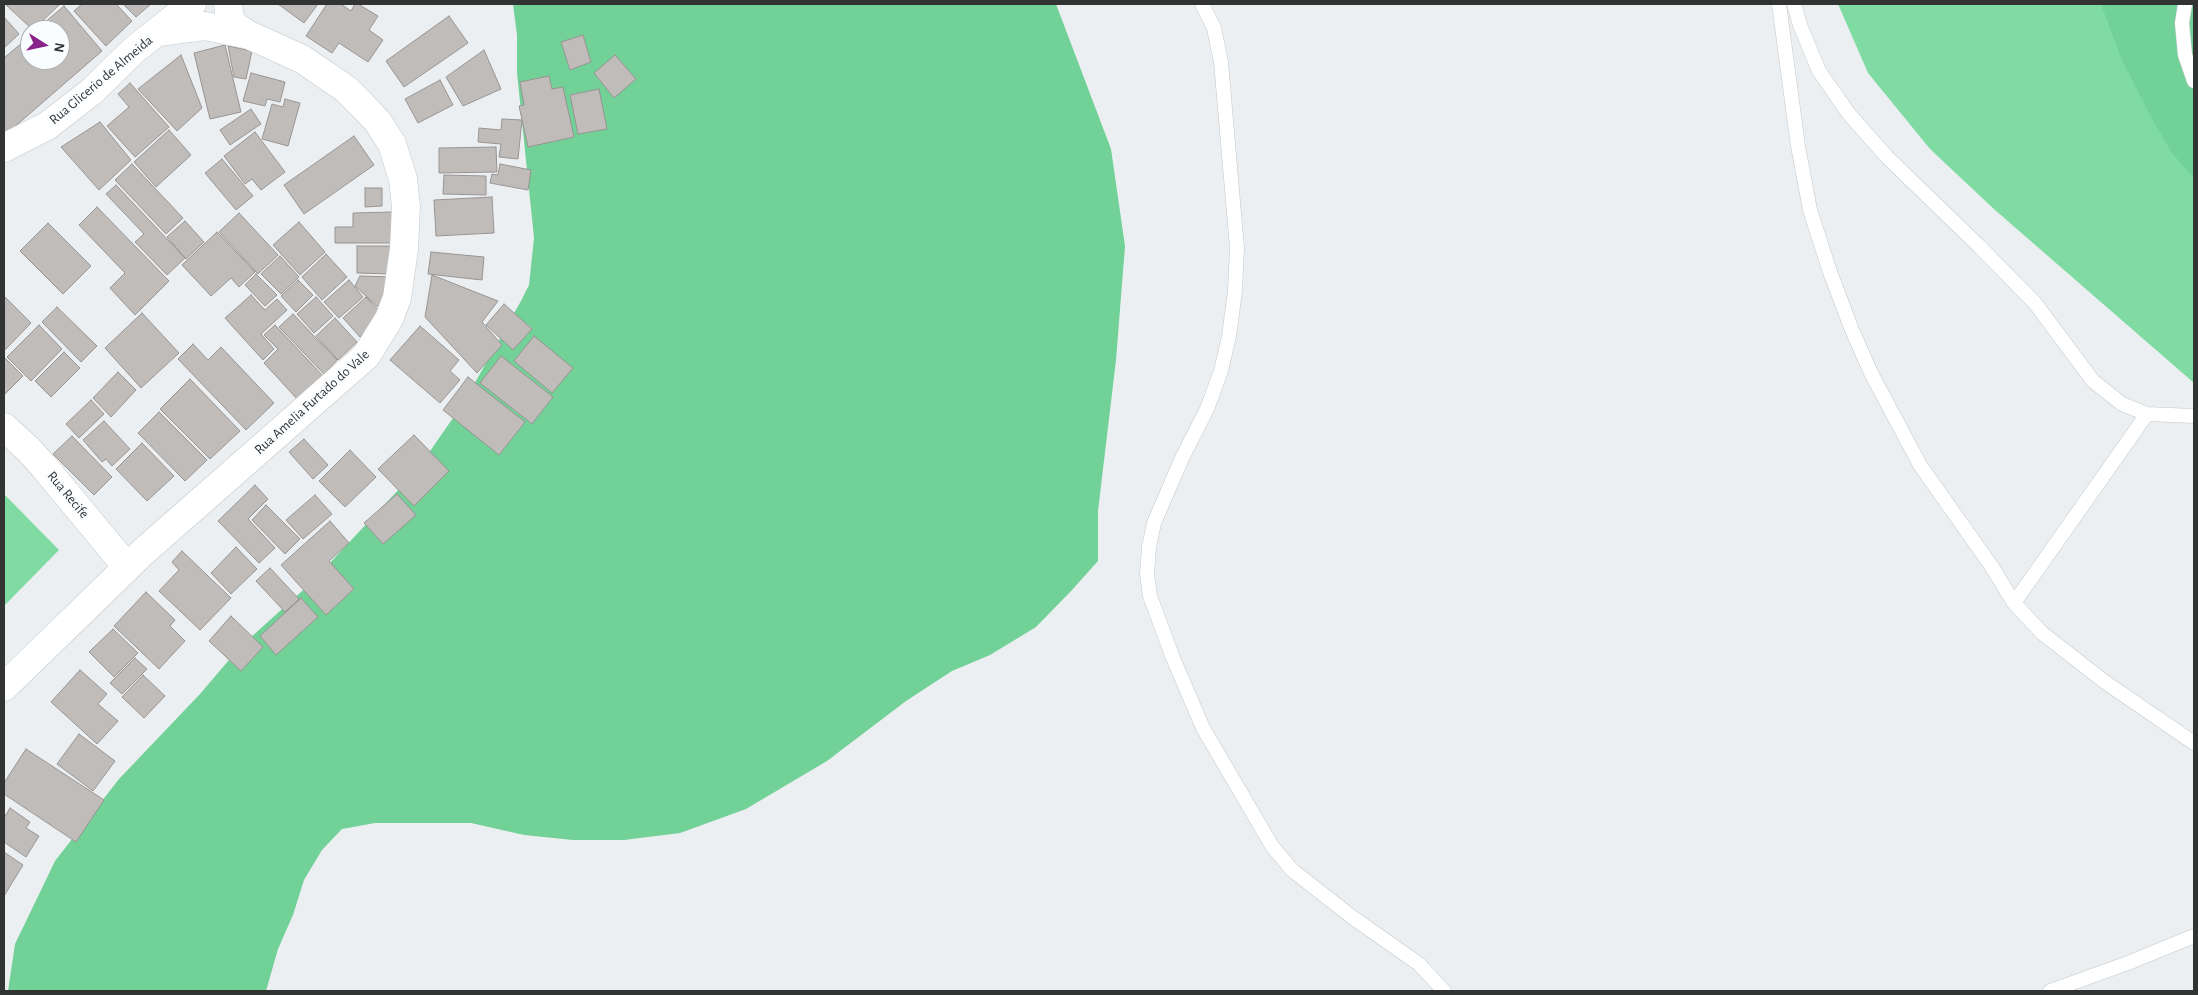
<!DOCTYPE html>
<style>
body{margin:0}
#map{position:relative;width:2198px;height:995px;overflow:hidden;background:#eceff2;font-family:"Alegreya Sans",sans-serif}
canvas{display:block}
.frame{position:absolute;inset:0;border:5px solid #323434;pointer-events:none}
.north{position:absolute;left:20px;top:20px;width:50px;height:50px;box-sizing:border-box;background:#fafdff;border:1px solid #aaadae;border-radius:50%;rotate:100deg;font-size:14px;font-weight:700;line-height:20px;text-align:center;color:#323434}
.north::after{content:'';display:block;margin:auto;width:18px;height:22px;background:#89238a;clip-path:polygon(50% 0,100% 100%,50% 72%,0 100%)}
</style>
<div id="map">
<canvas width="2198" height="995"></canvas>
<div class="frame"></div>
<div class="north">N</div>
</div>
<script>
const context = document.querySelector('canvas').getContext('2d');
context.lineJoin = 'round';
function fill(path, color) {
  context.fillStyle = color;
  context.fill(path, 'evenodd');
}
function toPath(rows) {
  const path = new Path2D();
  for (const r of rows) {
    path.moveTo(r[0], r[1]);
    for (let i = 2; i < r.length; i += 2) path.lineTo(r[i], r[i + 1]);
  }
  return path;
}
function strokePath(path, color, width, dash) {
  context.strokeStyle = color;
  context.lineWidth = width;
  context.lineCap = dash ? 'butt' : 'round';
  context.setLineDash(dash || []);
  context.stroke(path);
}
function label(font, color, halo, rows, align = 'center') {
  context.font = font + ' "Alegreya Sans",sans-serif';
  context.lineWidth = 5;
  context.setLineDash([]);
  context.textBaseline = 'middle';
  context.strokeStyle = halo;
  context.fillStyle = color;
  for (const [text, x, y, turn = 0] of rows) {
    context.save();
    context.translate(x, y);
    context.rotate((+turn || 0) * Math.PI / 180);
    context.textAlign = isNaN(turn) ? turn : align;
    if (halo) context.strokeText(text, 0, 0);
    context.fillText(text, 0, 0);
    context.restore();
  }
}
const green = toPath([
 [1838,4,2194,4,2194,383,1995,210,1930,149,1868,73],
 [4,494,59,550,4,606]
]);
const forest = toPath([
 [513,4,1056,4,1111,149,1125,246,1116,360,1098,511,1098,561,1072,590,1036,627,990,655,952,671,906,701,827,761,746,809,680,833,624,840,573,840,524,835,471,823,375,823,342,829,322,850,304,880,293,915,278,949,266,991,8,991,15,944,55,861,119,779,200,694,240,647,311,583,417,470,464,402,521,301,529,285,534,238,517,73,517,35],
 [2101,4,2194,4,2194,178,2172,153,2152,119,2121,58]
]);
const building = toPath([
 [5,4,60,4,33,30,5,4],
 [82,4,116,4,132,21,106,46,74,11,82,4],
 [123,4,151,4,136,17,123,4],
 [278,4,318,4,304,23,278,4],
 [327,4,341,4,351,11,355,4,358,4,378,16,369,30,383,40,368,62,339,43,332,53,306,36,327,4],
 [64,6,102,51,4,136,4,58,30,36,30,60,60,60,60,30,36,30,64,6],
 [449,16,468,43,404,87,386,61,449,16],
 [4,17,19,34,4,48,4,17],
 [583,35,591,62,570,70,561,42,583,35],
 [225,45,241,112,210,119,194,53,225,45],
 [228,46,252,51,246,79,234,77,228,46],
 [484,50,501,89,463,106,446,77,484,50],
 [181,55,202,108,177,131,138,89,181,55],
 [615,55,636,79,614,98,594,73,615,55],
 [251,73,285,82,280,102,267,99,265,106,243,101,251,73],
 [549,76,552,89,563,87,574,137,528,147,519,106,524,105,520,82,549,76],
 [440,80,453,105,418,123,405,99,440,80],
 [130,83,169,127,135,157,107,126,129,107,118,94,130,83],
 [599,89,607,129,578,134,570,95,599,89],
 [285,99,300,103,288,146,262,139,272,104,283,107,285,99],
 [251,109,261,124,230,145,220,130,251,109],
 [502,119,522,120,518,159,499,157,501,144,478,142,479,128,501,130,502,119],
 [100,122,131,160,99,190,61,147,100,122],
 [169,130,191,155,156,187,134,162,169,130],
 [255,132,285,172,261,190,252,179,245,184,224,156,255,132],
 [354,136,374,165,304,214,284,185,354,136],
 [496,147,497,172,439,173,439,148,496,147],
 [222,159,253,196,236,210,205,173,222,159],
 [132,164,183,218,166,234,115,180,132,164],
 [500,164,531,170,528,190,490,183,492,174,498,175,500,164],
 [444,175,486,176,486,195,443,194,444,175],
 [116,185,185,258,167,275,135,242,144,234,106,194,116,185],
 [365,188,382,188,382,206,365,207,365,188],
 [492,197,494,233,436,236,434,200,492,197],
 [97,207,169,281,135,315,110,288,125,273,79,225,97,207],
 [393,212,393,243,335,243,335,227,353,227,353,213,393,212],
 [239,213,278,255,258,274,219,232,239,213],
 [185,221,204,242,186,259,167,237,185,221],
 [299,222,325,252,300,275,273,245,299,222],
 [48,223,91,266,63,294,20,251,48,223],
 [217,232,255,272,239,287,231,278,211,296,182,265,217,232],
 [357,246,393,246,393,274,357,273,357,246],
 [431,252,484,257,482,280,428,274,431,252],
 [326,254,347,277,322,300,302,277,326,254],
 [280,256,299,277,281,294,261,274,280,256],
 [256,274,277,295,265,306,245,285,256,274],
 [432,275,498,301,482,322,502,345,477,373,425,317,432,275],
 [360,276,391,277,380,309,355,286,360,276],
 [298,280,313,295,296,312,281,296,298,280],
 [349,280,363,297,339,318,324,302,349,280],
 [251,295,265,310,277,299,287,310,261,334,274,349,263,360,225,318,251,295],
 [4,296,31,323,4,351,4,296],
 [316,297,333,316,314,333,297,314,316,297],
 [366,297,383,315,360,337,343,318,366,297],
 [504,304,532,329,513,350,486,325,504,304],
 [57,307,97,346,81,362,42,322,57,307],
 [142,313,179,353,141,388,105,348,142,313],
 [293,314,337,360,324,374,279,327,293,314],
 [335,318,357,342,338,360,316,336,335,318],
 [39,325,62,349,31,381,7,357,39,325],
 [275,325,323,376,298,400,264,363,278,349,264,335,275,325],
 [420,326,459,360,450,371,460,380,440,403,390,360,420,326],
 [534,336,573,368,552,393,514,361,534,336],
 [193,344,208,360,221,347,274,403,246,430,178,359,193,344],
 [64,352,80,368,51,397,35,381,64,352],
 [501,356,553,397,532,424,480,383,501,356],
 [4,357,23,376,4,395,4,357],
 [118,372,136,390,111,417,93,398,118,372],
 [468,377,525,422,499,455,443,410,468,377],
 [190,379,240,431,210,459,160,409,190,379],
 [91,400,104,414,79,438,66,424,91,400],
 [159,412,207,460,185,481,138,433,159,412],
 [104,421,130,449,112,466,106,459,102,462,83,440,104,421],
 [414,435,449,471,414,506,378,469,414,435],
 [72,436,112,477,94,495,53,454,72,436],
 [304,439,328,465,313,479,289,452,304,439],
 [142,443,174,476,147,501,116,469,142,443],
 [350,450,376,477,345,507,319,481,350,450],
 [255,485,268,499,248,519,275,548,259,563,218,521,255,485],
 [397,494,416,515,383,544,364,523,397,494],
 [315,495,332,514,303,539,286,520,315,495],
 [266,505,300,539,285,554,252,520,266,505],
 [330,521,349,543,329,561,354,589,326,615,281,565,330,521],
 [236,547,257,569,231,594,211,573,236,547],
 [182,551,231,598,200,630,159,591,179,570,172,562,182,551],
 [270,568,299,599,285,612,256,581,270,568],
 [146,592,175,620,170,626,185,641,159,669,114,626,146,592],
 [301,598,318,617,276,655,260,636,301,598],
 [231,616,263,647,241,671,209,641,231,616],
 [113,629,138,653,114,677,89,652,113,629],
 [135,658,147,669,122,694,110,683,135,658],
 [80,670,107,694,98,704,118,721,97,744,51,702,80,670],
 [143,675,165,696,144,718,122,697,143,675],
 [79,734,115,761,93,791,57,764,79,734],
 [26,749,104,800,76,842,4,794,4,783,26,749],
 [10,808,30,822,26,828,39,836,26,857,4,842,4,818,10,808],
 [4,852,23,865,4,896,4,852]
]);
const lane = toPath([
 [1202,4,1214,28,1221,62,1237,248,1235,291,1229,336,1221,371,1207,409,1182,458,1154,523,1149,547,1147,574,1150,596,1173,658,1203,728,1272,846,1292,870,1352,917,1419,964,1444,991],
 [1779,4,1798,146,1810,210,1830,272,1852,330,1871,373,1920,465,1992,567,2014,603,2042,633,2105,682,2194,743],
 [1794,4,1800,25,1819,71,1849,114,1887,157,1978,245,2035,303,2093,381,2122,404,2147,414,2194,416],
 [2185,4,2182,23,2185,55,2194,81],
 [2014,603,2147,414],
 [2050,991,2128,963,2194,936]
]);
const street = toPath([
 [228,4,230,19,235,26,249,35],
 [4,148,47,126,91,92,134,50,192,4],
 [4,427,29,450,45,468,127,567],
 [4,687,143,552,366,356,389,319,397,298,404,249,406,206,403,179,392,144,378,122,363,106,346,89,302,59,249,35,205,26,158,32]
]);
const streetNames = [
 ["Rua Glicerio de Almeida",101,80,-40],
 ["Rua Amelia Furtado do Vale",312,402,-42],
 ["Rua Recife",68,495,50]
];
fill(green, '#80dba2');
fill(forest, '#72d197');
fill(building, '#c0bcba');
strokePath(building, '#989492', 1);
strokePath(lane, '#c4c7c9', 15);
strokePath(street, '#c4c7c9', 29);
strokePath(lane, '#fff', 14);
strokePath(street, '#fff', 28);
label('14px', '#323434', '#fafdff', streetNames);
</script>
